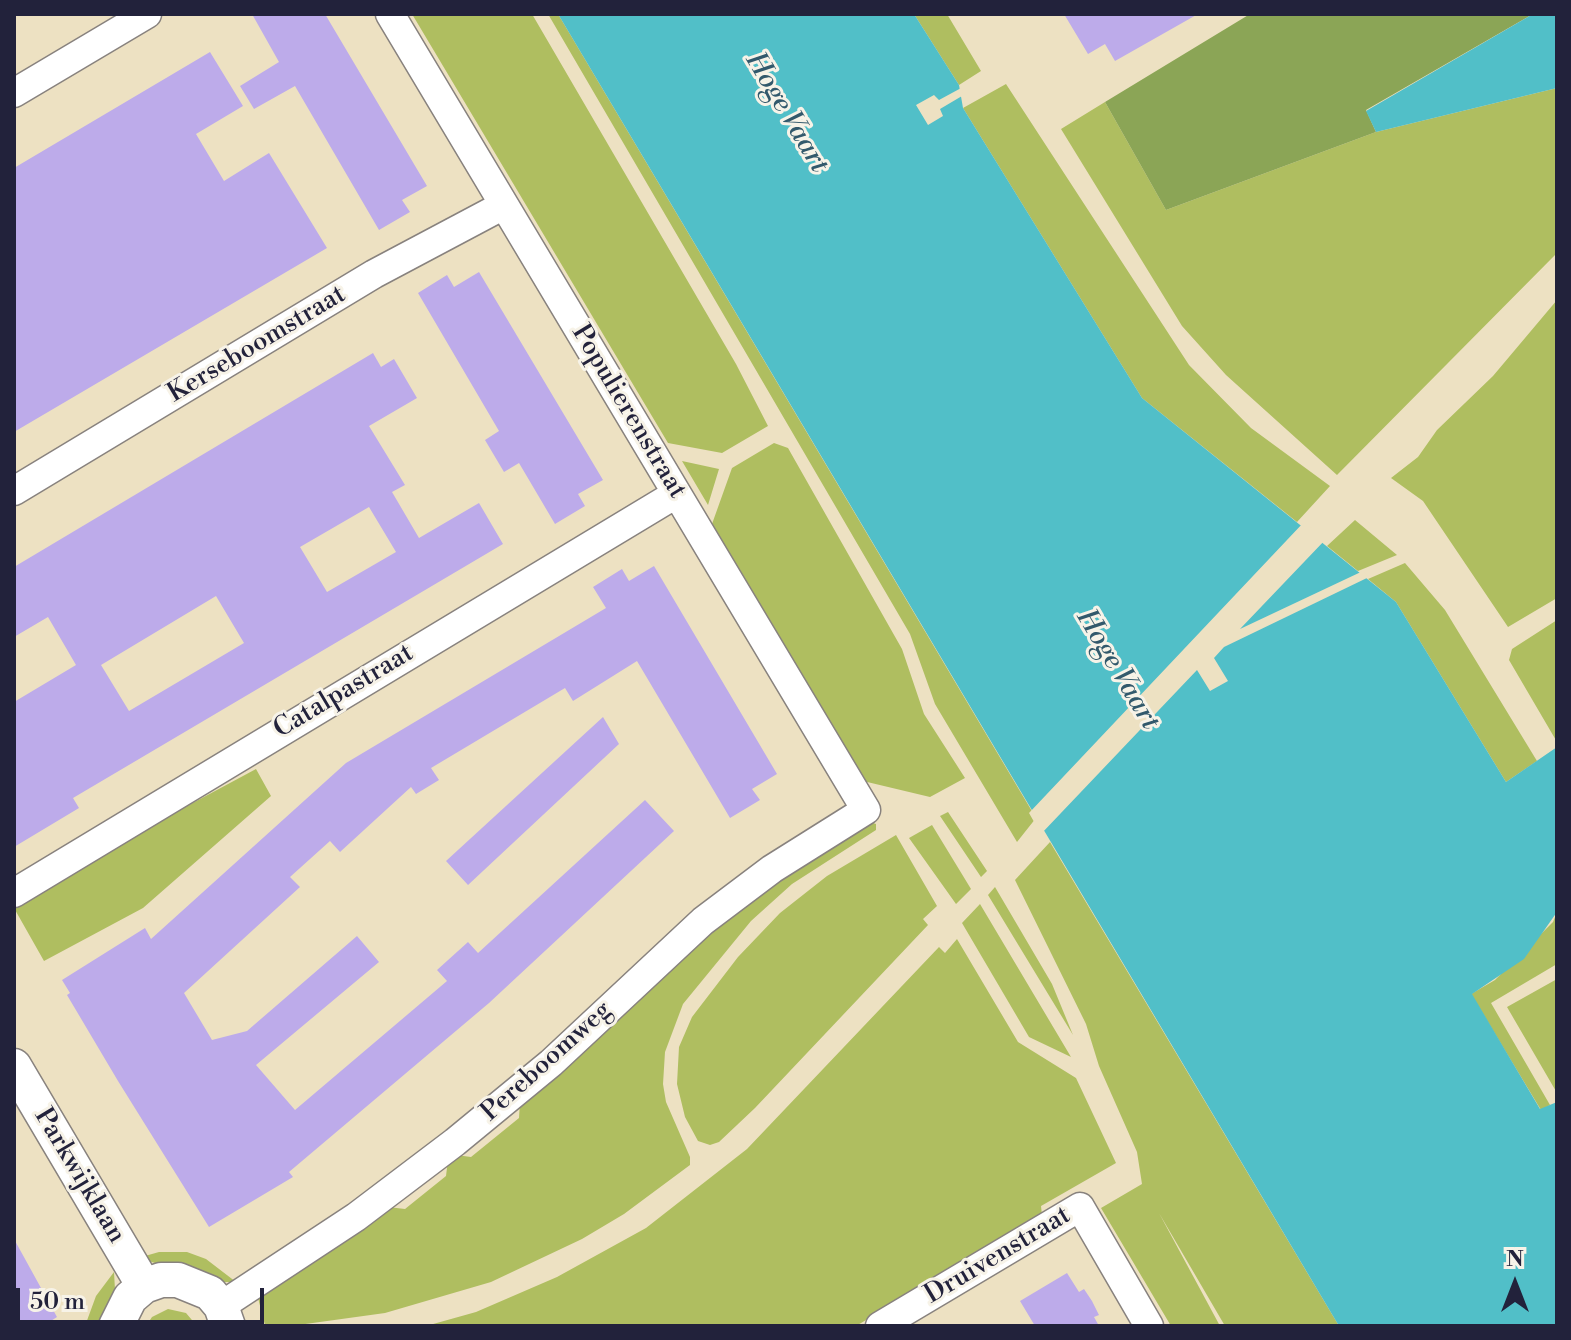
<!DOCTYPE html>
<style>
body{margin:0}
#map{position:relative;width:1571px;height:1340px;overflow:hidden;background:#ede1c2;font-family:"Libre Bodoni",serif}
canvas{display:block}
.frame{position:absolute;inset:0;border:16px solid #22223b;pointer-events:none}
.north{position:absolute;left:1475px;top:1244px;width:80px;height:80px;-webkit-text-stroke:6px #f7f3e8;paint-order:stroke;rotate:0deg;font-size:22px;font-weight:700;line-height:32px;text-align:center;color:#22223b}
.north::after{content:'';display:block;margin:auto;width:28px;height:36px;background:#22223b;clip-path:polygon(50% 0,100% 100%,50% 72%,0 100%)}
.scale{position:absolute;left:16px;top:1288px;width:248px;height:36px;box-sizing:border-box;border:4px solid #22223b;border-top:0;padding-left:10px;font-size:24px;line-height:28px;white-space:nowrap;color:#22223b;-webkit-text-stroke:6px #f7f3e8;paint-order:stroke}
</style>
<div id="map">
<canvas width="1571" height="1340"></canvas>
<div class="frame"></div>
<div class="north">N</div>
<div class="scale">50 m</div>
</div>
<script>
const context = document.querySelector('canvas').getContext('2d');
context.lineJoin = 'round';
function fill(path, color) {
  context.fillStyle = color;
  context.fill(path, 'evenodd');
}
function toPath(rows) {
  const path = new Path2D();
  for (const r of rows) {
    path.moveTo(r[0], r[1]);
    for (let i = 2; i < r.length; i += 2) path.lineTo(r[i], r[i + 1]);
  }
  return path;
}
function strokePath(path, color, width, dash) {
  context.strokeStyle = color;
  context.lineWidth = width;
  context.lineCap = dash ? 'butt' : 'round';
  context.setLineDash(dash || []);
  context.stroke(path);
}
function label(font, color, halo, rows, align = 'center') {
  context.font = font + ' "Libre Bodoni",serif';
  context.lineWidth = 6;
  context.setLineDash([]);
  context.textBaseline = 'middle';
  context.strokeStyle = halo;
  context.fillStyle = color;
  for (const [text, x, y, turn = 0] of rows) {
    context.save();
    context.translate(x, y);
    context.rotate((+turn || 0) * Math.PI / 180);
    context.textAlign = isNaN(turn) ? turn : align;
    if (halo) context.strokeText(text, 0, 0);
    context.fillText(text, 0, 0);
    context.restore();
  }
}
const green = toPath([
 [412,14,532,14,736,364,768,426,722,453,668,443],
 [548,14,558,14,1036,818,1017,842,935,704,910,634],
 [914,14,947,14,981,71,959,85],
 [1006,84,1189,365,1251,428,1330,486,1297,522,1142,398,963,108],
 [1557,88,1557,253,1337,475,1226,375,1182,326,1061,129,1105,102,1166,210,1376,132],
 [1557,300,1557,598,1508,627,1423,501,1391,478,1418,457,1437,430,1493,376],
 [774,443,788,448,902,649,924,714,965,778,930,797,863,781,712,524,732,468],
 [682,461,719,469,708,505],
 [1355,520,1397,555,1358,571,1327,546],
 [1405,563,1445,610,1537,761,1506,782,1396,602,1368,579],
 [1557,620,1557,742,1509,660,1512,649],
 [256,769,271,796,143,908,44,961,14,908,14,899],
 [948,812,987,871,981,877,940,816],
 [870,822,876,824,876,830,792,884,751,921,683,1004,665,1052,663,1084,666,1102,690,1157,690,1165,624,1214,582,1239,491,1282,385,1313,291,1326,265,1325,258,1298,388,1207,405,1209,446,1176,448,1160,456,1155,471,1157,519,1118,520,1102,681,954,762,889],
 [932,825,971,889,956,904,909,838],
 [896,835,937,906,923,919,928,925,755,1108,719,1142,710,1145,698,1141,685,1117,677,1084,679,1047,692,1017,738,957,780,913,827,876],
 [1050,842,1339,1326,1225,1326,1159,1213,1220,1326,1171,1326,1101,1208,1142,1184,1137,1152,1099,1066,1086,1024,1015,880],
 [995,887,1052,984,1073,1035,988,895],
 [980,904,1071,1057,1029,1037,962,923],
 [1557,912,1557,964,1491,1003,1550,1105,1541,1110,1471,994,1495,980,1553,922],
 [957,939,1018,1042,1076,1078,1116,1163,1041,1206,1042,1215,856,1326,426,1326,476,1312,557,1277,646,1228,747,1149,939,947,945,953],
 [1557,979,1557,1093,1507,1007],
 [159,1252,187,1252,206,1259,236,1282,219,1282,145,1260,145,1256],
 [114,1272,115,1290,102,1326,85,1326,96,1296],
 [168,1309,186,1313,197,1326,146,1326,152,1317]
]);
const forest = toPath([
 [1250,14,1533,14,1366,110,1376,132,1166,210,1105,102]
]);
const water = toPath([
 [558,14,914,14,959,85,963,108,1142,398,1396,602,1506,782,1557,747,1557,912,1524,959,1472,994,1540,1109,1557,1102,1557,1326,1339,1326],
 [1533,14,1557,14,1557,88,1376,132,1366,111]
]);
const pier = toPath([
 [963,87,962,96,940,109,943,116,928,125,916,105,934,95,939,100],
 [1304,522,1326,539,1240,629,1363,571,1369,577,1224,647,1214,658,1228,681,1210,691,1197,670,1041,834,1029,813]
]);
const building = toPath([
 [252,14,325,14,427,186,402,200,410,212,379,230,295,86,254,109,240,86,279,62],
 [1064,14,1198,14,1115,61,1105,44,1088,54],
 [210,52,243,106,196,134,224,181,269,153,327,248,14,432,14,168],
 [479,272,603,480,578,494,585,506,555,524,519,463,504,472,485,440,499,431,418,293,447,275,454,287],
 [373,353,381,367,394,359,417,398,369,426,405,485,392,492,419,538,479,503,503,544,73,798,79,808,14,847,14,702,76,665,48,617,14,637,14,567],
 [369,507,396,552,327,592,300,547],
 [216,596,244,643,129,711,101,665],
 [654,566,777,774,752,789,760,800,730,818,637,661,573,701,565,688,431,768,439,780,416,794,411,787,340,852,330,841,290,877,300,887,184,993,212,1040,247,1031,357,936,379,962,256,1065,295,1110,447,981,437,970,468,942,478,953,645,800,674,831,489,1003,289,1172,293,1177,209,1227,118,1081,67,995,70,993,62,980,145,928,151,939,346,763,606,608,593,587,622,569,629,581],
 [603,717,619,744,468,885,446,861],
 [14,1239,57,1317,43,1326,14,1326],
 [1067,1273,1079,1292,1084,1289,1092,1301,1099,1315,1094,1317,1099,1326,1035,1326,1020,1301]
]);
const minor = toPath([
 [14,93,147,14],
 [14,491,374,274,504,205],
 [14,893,676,494],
 [221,1306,356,1217,455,1142,551,1063,703,921,772,869,866,810,390,14],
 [880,1326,1080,1207,1149,1326]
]);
const tertiary = toPath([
 [14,1066,144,1286],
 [116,1326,130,1298,144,1286,161,1280,178,1280,210,1293,221,1306,228,1326]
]);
const streetNames = [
 ["Kerseboomstraat",257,345,-31],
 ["Populierenstraat",628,412,59],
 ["Catalpastraat",344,692,-31],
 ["Pereboomweg",547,1062,-42],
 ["Parkwijklaan",79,1176,59],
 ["Druivenstraat",998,1256,-31]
];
const waterNames = [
 ["Hoge Vaart",786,113,59],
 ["Hoge Vaart",1117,670,59]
];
fill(green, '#afbe60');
fill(forest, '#8ba556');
fill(water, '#51bfc8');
fill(pier, '#ede1c2');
fill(building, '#bdabea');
strokePath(minor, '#88827e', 31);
strokePath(tertiary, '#88827e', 37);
strokePath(minor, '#fff', 28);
strokePath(tertiary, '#fff', 34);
label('26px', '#22223b', '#f7f3e8', streetNames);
label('italic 28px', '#32596c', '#f7f3e8', waterNames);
</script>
